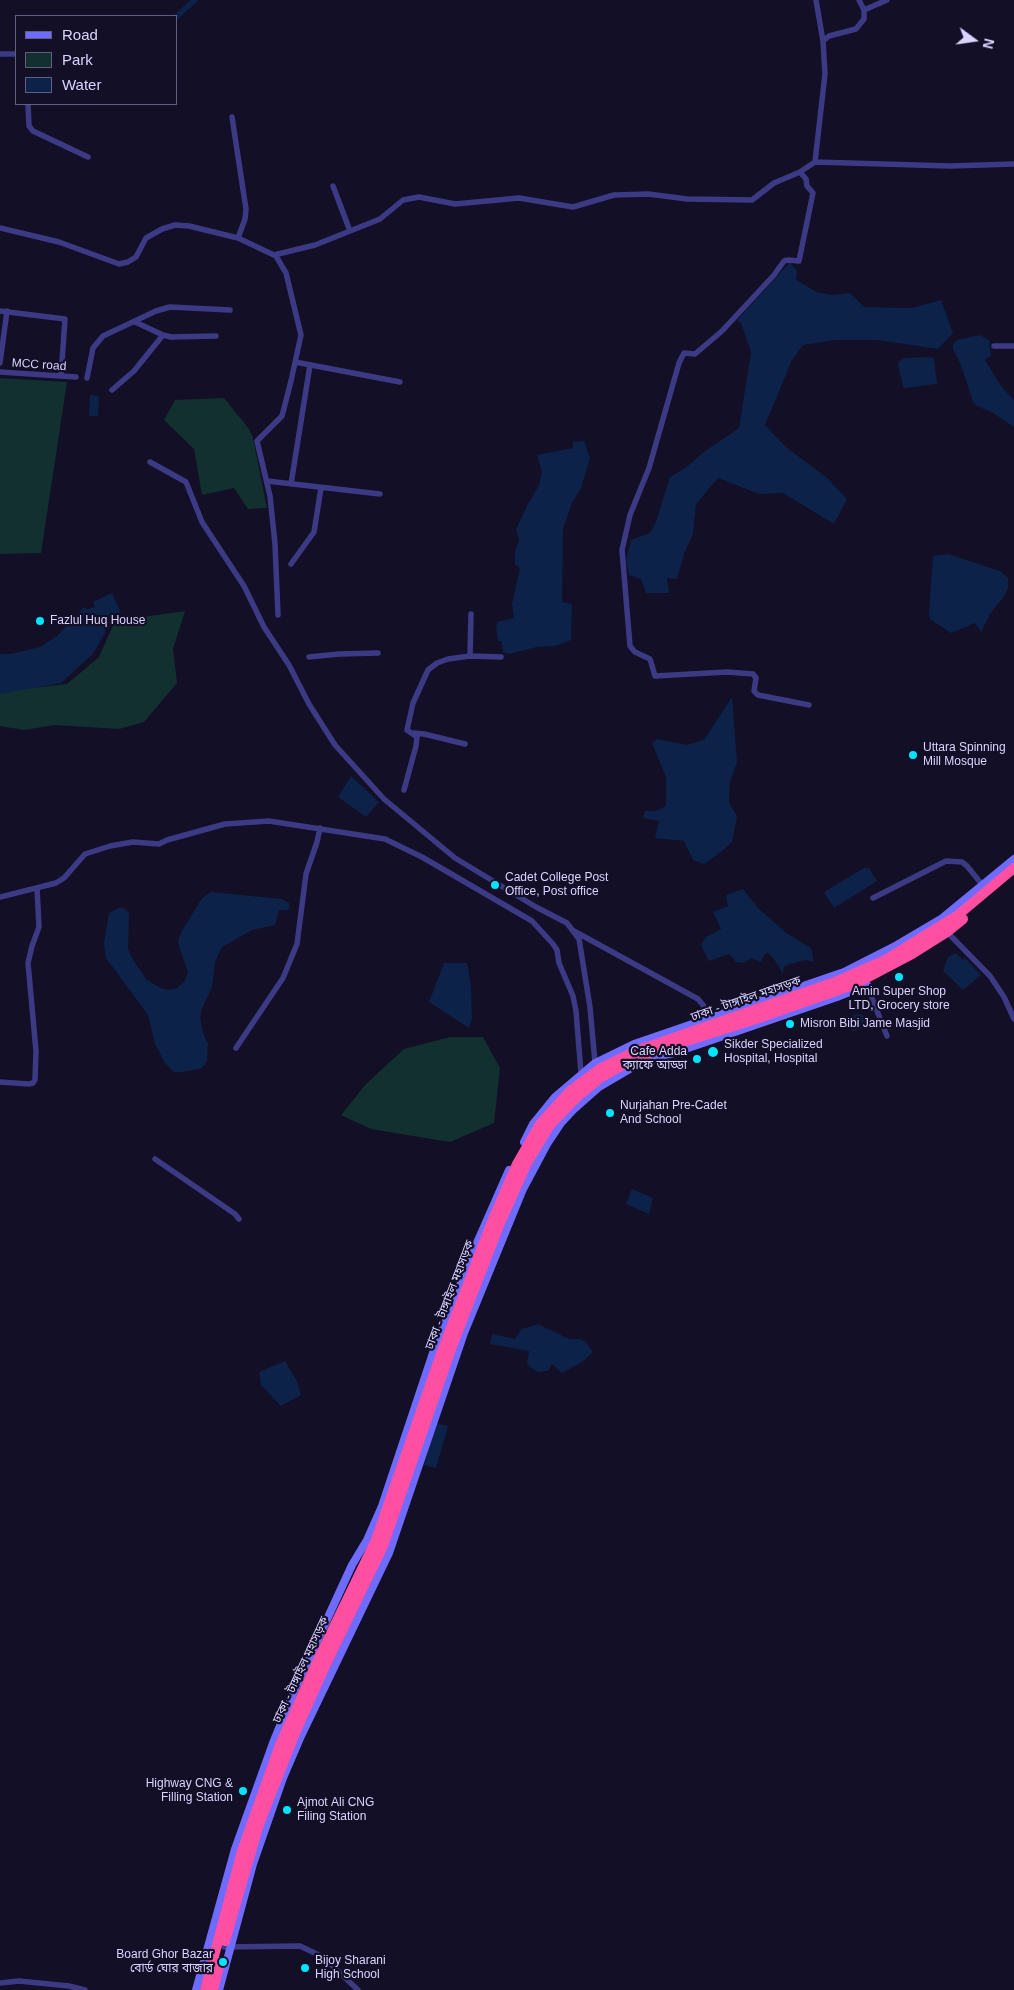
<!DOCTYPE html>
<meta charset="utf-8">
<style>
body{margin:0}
#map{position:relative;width:1014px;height:1990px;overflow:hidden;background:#130f26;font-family:Arial,sans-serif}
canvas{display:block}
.legend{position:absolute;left:15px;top:15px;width:162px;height:90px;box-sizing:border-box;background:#130f26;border:1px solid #625e7d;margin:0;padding:6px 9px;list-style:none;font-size:15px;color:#d9d4ff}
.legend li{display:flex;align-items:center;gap:10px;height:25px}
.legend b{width:25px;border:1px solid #625e7d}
.north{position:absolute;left:949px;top:15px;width:50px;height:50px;-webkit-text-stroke:4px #130f26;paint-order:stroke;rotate:104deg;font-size:14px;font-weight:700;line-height:20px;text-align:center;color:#d9d4ff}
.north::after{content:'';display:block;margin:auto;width:18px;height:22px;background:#d9d4ff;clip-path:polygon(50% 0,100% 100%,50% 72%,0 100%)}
</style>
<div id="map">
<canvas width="1014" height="1990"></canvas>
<ul class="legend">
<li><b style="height:6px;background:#6f6bff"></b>Road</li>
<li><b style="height:14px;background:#12302f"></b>Park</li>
<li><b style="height:14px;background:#0c2248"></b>Water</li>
</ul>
<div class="north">N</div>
</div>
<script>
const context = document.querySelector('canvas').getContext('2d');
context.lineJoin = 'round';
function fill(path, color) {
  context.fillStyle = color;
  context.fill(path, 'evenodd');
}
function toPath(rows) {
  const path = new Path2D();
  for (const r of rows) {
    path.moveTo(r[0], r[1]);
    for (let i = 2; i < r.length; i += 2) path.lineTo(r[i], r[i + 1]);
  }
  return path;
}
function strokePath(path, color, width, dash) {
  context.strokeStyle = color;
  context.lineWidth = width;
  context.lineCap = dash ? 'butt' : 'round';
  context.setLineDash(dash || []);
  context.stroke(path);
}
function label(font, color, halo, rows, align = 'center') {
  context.font = font + ' Arial,"Noto Sans Bengali",sans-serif';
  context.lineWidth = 4.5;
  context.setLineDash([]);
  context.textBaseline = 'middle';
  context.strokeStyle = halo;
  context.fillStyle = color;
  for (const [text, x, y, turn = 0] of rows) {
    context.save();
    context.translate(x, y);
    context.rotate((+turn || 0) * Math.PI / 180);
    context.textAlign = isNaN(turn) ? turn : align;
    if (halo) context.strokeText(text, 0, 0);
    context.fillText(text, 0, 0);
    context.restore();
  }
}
const green = toPath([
 [0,378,67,382,41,553,0,554],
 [224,398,249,429,253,438,267,508,248,509,234,488,202,495,194,449,164,420,175,400],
 [185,611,173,649,177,683,144,722,119,729,55,725,24,730,0,726,0,691,67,684,99,657,115,621],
 [450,1037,483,1037,500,1068,494,1123,450,1142,371,1129,341,1115,366,1084,404,1049]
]);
const water = toPath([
 [790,262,797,271,796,280,817,292,833,295,850,293,864,307,912,308,941,300,953,333,938,349,878,340,835,340,803,345,792,360,765,425,786,447,826,477,847,499,834,524,783,493,759,494,718,478,696,504,693,534,684,554,677,579,667,578,669,593,646,593,641,579,629,575,626,560,631,540,650,533,656,522,670,477,684,469,705,451,739,428,751,352,741,323,737,320],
 [980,335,989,340,991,356,985,360,1001,386,1014,400,1014,427,993,413,977,406,973,402,961,365,953,349,953,344,957,340],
 [928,357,934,358,937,384,905,388,903,386,898,365,899,361,905,358],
 [90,395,99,396,98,416,89,416],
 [584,441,590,458,581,488,572,503,563,529,562,602,572,604,571,640,555,646,537,647,509,654,503,652,501,641,498,641,496,627,497,622,514,618,512,603,520,569,515,564,515,552,519,540,516,529,528,504,539,485,542,472,537,455,573,448,573,442],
 [948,554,1000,571,1008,578,1008,588,1005,595,990,614,981,632,975,623,951,633,930,619,929,612,933,556],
 [112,593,121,613,104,621,106,625,105,633,93,654,61,683,0,694,0,654,10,654,40,647,57,636,83,608,88,609,95,607,93,602],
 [732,697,737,762,730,782,729,802,737,816,732,842,721,852,704,864,693,860,684,841,655,838,659,821,643,818,645,811,655,811,666,806,666,777,652,743,657,739,686,745,704,740],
 [351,776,379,802,366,817,338,797],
 [864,868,869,868,877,881,834,908,824,892],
 [743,889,758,908,785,932,811,948,814,962,806,960,790,964,784,967,783,974,774,959,768,953,764,955,761,962,751,958,744,963,736,962,729,954,709,961,701,945,706,937,721,929,713,912,728,906,726,895],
 [211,892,282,899,289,903,290,908,287,910,279,910,275,925,252,930,222,947,215,962,212,987,202,1009,200,1018,204,1036,208,1043,207,1061,202,1068,184,1072,174,1072,165,1063,155,1044,148,1015,106,958,104,943,109,913,118,908,124,908,129,913,128,949,133,960,147,980,161,988,169,990,177,988,184,982,188,972,179,947,178,940,182,931,202,898],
 [956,953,963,960,965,958,981,975,963,990,943,971,948,957],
 [444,963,467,963,471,986,472,1018,469,1028,429,1002],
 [859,1014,864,1016,866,1024,861,1029,852,1031,851,1017,853,1015],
 [632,1189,653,1198,649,1214,626,1204],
 [538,1324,569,1339,580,1339,585,1341,593,1352,582,1362,562,1373,552,1364,548,1371,538,1372,531,1368,527,1363,529,1351,490,1344,492,1334,515,1339,522,1329],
 [285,1361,297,1381,301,1395,281,1406,261,1385,259,1372],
 [436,1423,448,1426,436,1468,424,1465]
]);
const canal = toPath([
 [176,17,195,0]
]);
const street = toPath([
 [864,10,887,0],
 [823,41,829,36,856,29,864,19,864,10,859,0],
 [0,54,16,54],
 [28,104,29,126,33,131,88,157],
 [232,117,246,209,245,219,238,238],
 [815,162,825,74,823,41,816,0],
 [800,172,806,179,807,186,813,193,799,261,788,260,784,261,774,275,722,331,695,354,684,353,679,363,649,468,630,515,622,550,630,646,635,652,650,659,655,676,727,672,753,674,756,678,754,691,758,695,809,705],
 [333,186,350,231],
 [0,228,59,242,119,264,128,262,136,257,146,238,162,229,175,225,189,226,238,238,276,256,286,273,301,335,291,381,282,416,257,441,270,496,275,544,278,615],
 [274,255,315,245,380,219,403,200,419,197,455,204,519,198,573,207,614,195,648,194,687,199,752,200,774,183,800,172,815,162,950,166,1014,164],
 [0,311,65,319,61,376],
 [135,322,163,335,171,337,216,336],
 [994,346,1014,346],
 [295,362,400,382],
 [0,363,7,311],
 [0,372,76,377],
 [87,378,93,348,103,336,156,311,170,307,230,310],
 [112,390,134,371,163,335],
 [150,462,186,482,202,522,244,586,264,627,289,665,309,704,335,745,384,799,455,858,536,907,567,923,579,939,590,1007,595,1063],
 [267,481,380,494],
 [291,484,310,365],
 [291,564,314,532,321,488],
 [470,656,471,614],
 [309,657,339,654,378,653],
 [414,733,424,734,465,744],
 [404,790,416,746,417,737,407,730,413,703,428,670,437,663,448,659,470,656,501,657],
 [0,897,56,883,64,878,85,854,110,846,133,842,159,844,167,840,225,824,269,821,385,839,422,857,532,921,553,944,557,950,559,963,573,996,576,1011,581,1073],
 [873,898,946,861,962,862,967,866,984,887],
 [574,931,698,999,703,1005,709,1021],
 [947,932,990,976,1004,997,1014,1019],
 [866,983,887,1036],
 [236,1048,283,978,297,944,306,874,317,842,320,828],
 [0,1082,29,1084,33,1083,35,1080,36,1051,28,963,32,946,39,927,37,888],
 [155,1159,235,1214,239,1219],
 [224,1947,300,1946,323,1957,358,1990],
 [0,1983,19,1981,69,1986,85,1990]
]);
const secondary = toPath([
 [524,1142,533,1124,555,1097,595,1063,634,1044,844,972,897,945,941,919,1014,859],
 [196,1990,235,1849,273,1743,295,1689,352,1565,367,1540,382,1506,434,1350,476,1245,509,1170],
 [219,1990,253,1864,283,1778,301,1736,389,1553,464,1333,523,1189,547,1144,561,1123,573,1110,599,1087,633,1067,837,997,867,985]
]);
const highway = toPath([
 [671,1046,756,1019,853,985,912,954,947,932,963,919],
 [225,1941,258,1827,295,1733,326,1664,383,1546,451,1349,500,1223,527,1163,550,1125,576,1098,600,1078,623,1065,655,1051],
 [205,1990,242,1851,280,1745,317,1662,376,1540,441,1354,491,1224,517,1164,540,1124,570,1091,601,1068,636,1051,835,982,887,959,958,915,1014,868],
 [213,1990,220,1962]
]);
const markers = [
 [40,621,5,"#00e5ff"],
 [913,755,5,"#00e5ff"],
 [495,885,5,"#00e5ff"],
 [899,977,5,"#00e5ff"],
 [790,1024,5,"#00e5ff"],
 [713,1052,6,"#00e5ff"],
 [697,1059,5,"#00e5ff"],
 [610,1113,5,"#00e5ff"],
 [243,1791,5,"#00e5ff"],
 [287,1810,5,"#00e5ff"],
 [223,1962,5,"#00e5ff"],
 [305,1968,5,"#00e5ff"]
];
const streetNames = [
 ["MCC road",39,365,4],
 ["ঢাকা - টাঙ্গাইল মহাসড়ক",746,999,-19],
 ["ঢাকা - টাঙ্গাইল মহাসড়ক",450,1295,-69],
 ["ঢাকা - টাঙ্গাইল মহাসড়ক",301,1670,-65]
];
const poiNames = [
 ["Fazlul Huq House",50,621],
 ["Uttara Spinning",923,748],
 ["Mill Mosque",923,762],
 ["Cadet College Post",505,878],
 ["Office, Post office",505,892],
 ["Amin Super Shop",899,992,"center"],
 ["LTD, Grocery store",899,1006,"center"],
 ["Misron Bibi Jame Masjid",800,1024],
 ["Sikder Specialized",724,1045],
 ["Hospital, Hospital",724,1059],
 ["Cafe Adda",687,1052,"right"],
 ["ক্যাফে আড্ডা",687,1066,"right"],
 ["Nurjahan Pre-Cadet",620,1106],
 ["And School",620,1120],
 ["Highway CNG &",233,1784,"right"],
 ["Filling Station",233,1798,"right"],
 ["Ajmot Ali CNG",297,1803],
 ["Filing Station",297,1817],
 ["Board Ghor Bazar",213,1955,"right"],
 ["বোর্ড ঘোর বাজার",213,1969,"right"],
 ["Bijoy Sharani",315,1961],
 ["High School",315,1975]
];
fill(green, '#12302f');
fill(water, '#0c2248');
strokePath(canal, '#0c2248', 5.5);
strokePath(street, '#3d3a85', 5.5);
strokePath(secondary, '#6f6bff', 8);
strokePath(highway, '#ff4fa3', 10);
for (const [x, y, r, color] of markers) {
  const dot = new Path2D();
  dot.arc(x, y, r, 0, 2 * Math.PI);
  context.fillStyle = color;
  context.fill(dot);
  strokePath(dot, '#130f26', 2);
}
label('12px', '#d9d4ff', '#130f26', streetNames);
label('12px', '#d9d4ff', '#130f26', poiNames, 'left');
</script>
